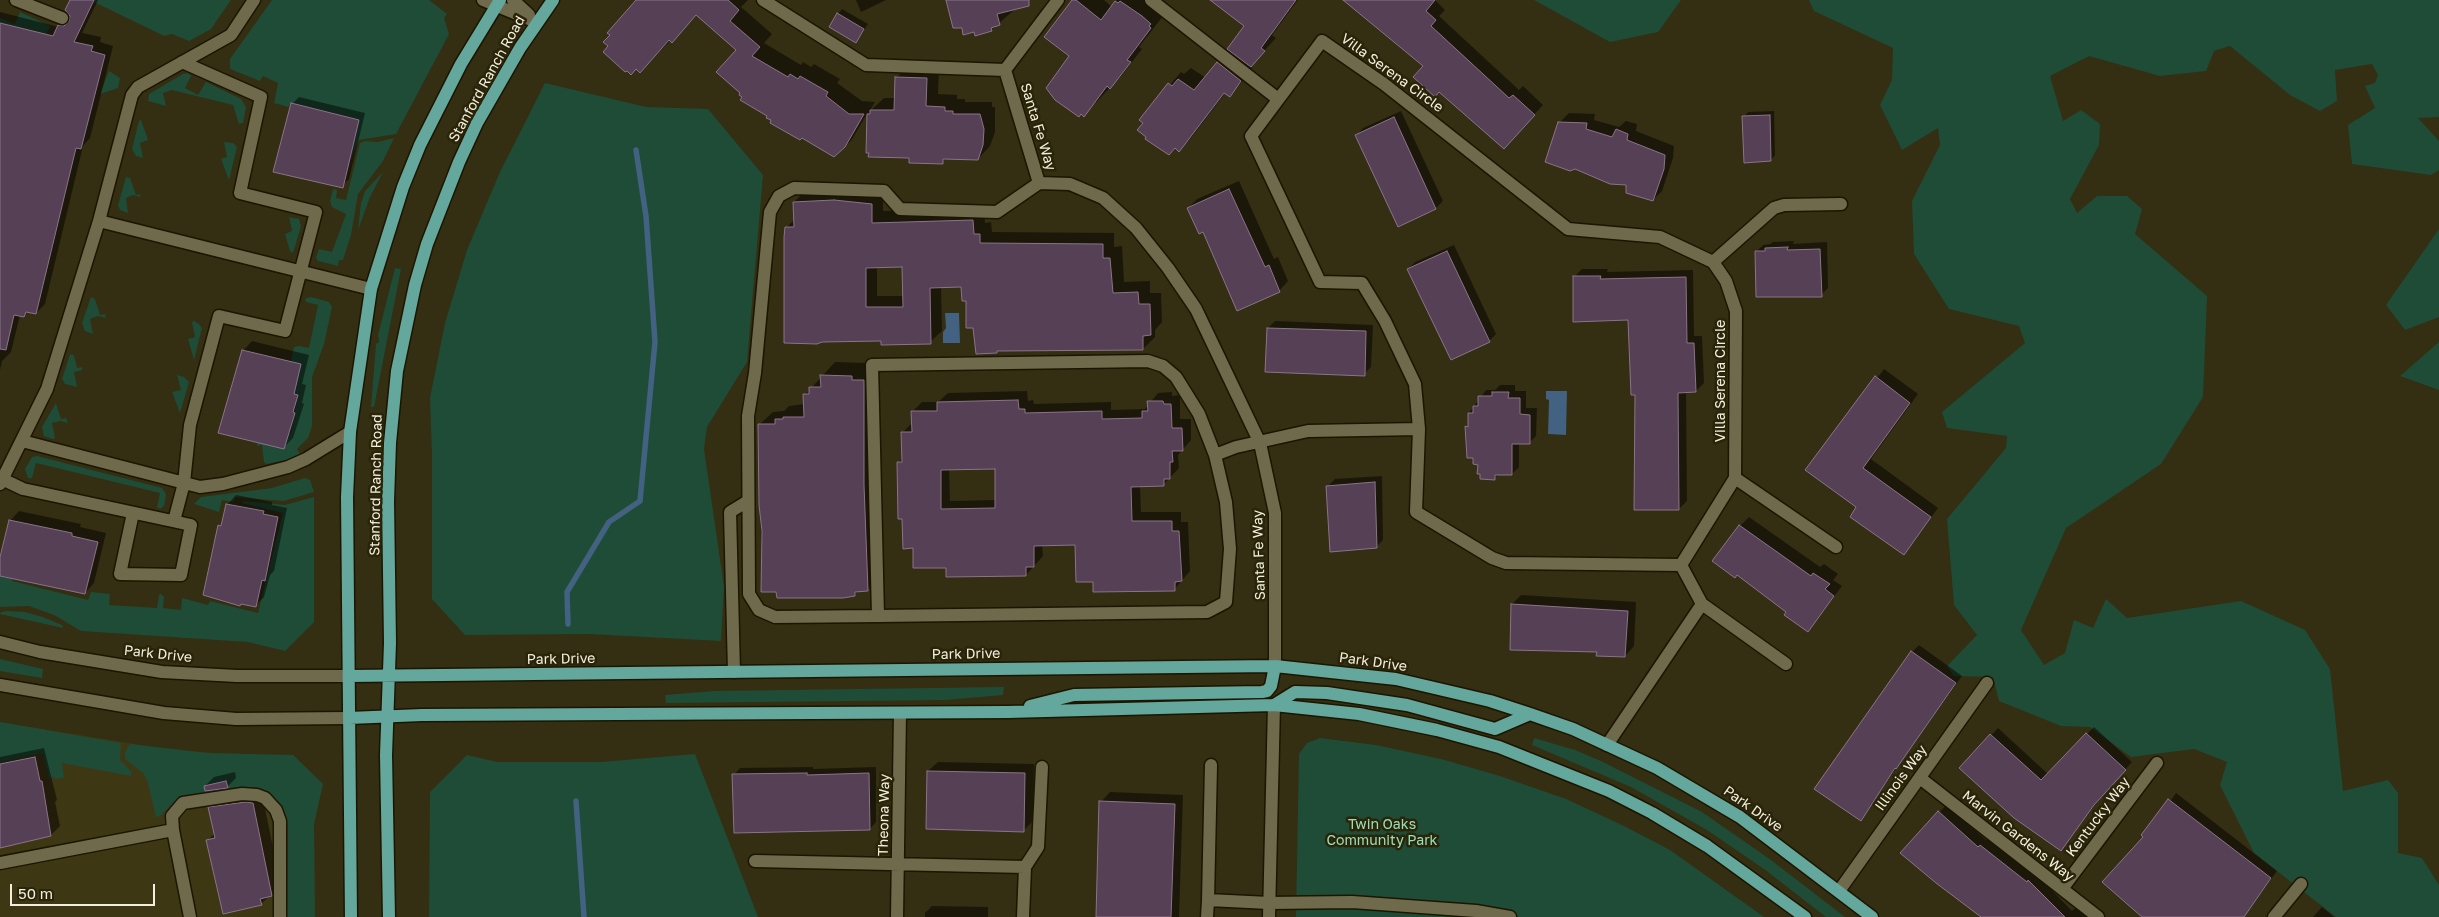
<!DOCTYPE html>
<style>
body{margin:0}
#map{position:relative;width:2439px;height:917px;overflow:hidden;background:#342e12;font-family:"Golos Text",sans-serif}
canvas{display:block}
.scale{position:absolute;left:10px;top:884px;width:145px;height:22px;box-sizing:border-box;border:2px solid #f2efde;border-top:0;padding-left:6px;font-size:15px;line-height:18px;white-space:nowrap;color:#f2efde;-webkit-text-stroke:4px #2a2408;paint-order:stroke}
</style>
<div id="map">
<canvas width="2439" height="917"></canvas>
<div class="scale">50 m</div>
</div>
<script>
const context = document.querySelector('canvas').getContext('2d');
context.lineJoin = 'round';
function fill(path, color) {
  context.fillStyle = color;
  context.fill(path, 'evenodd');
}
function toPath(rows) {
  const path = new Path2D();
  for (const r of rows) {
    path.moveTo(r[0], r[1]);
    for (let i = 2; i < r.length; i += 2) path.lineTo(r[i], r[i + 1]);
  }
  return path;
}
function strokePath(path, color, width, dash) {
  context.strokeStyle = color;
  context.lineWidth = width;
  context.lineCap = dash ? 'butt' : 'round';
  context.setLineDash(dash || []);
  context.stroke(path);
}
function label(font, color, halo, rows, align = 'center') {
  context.font = font + ' "Golos Text",sans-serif';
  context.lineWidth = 5;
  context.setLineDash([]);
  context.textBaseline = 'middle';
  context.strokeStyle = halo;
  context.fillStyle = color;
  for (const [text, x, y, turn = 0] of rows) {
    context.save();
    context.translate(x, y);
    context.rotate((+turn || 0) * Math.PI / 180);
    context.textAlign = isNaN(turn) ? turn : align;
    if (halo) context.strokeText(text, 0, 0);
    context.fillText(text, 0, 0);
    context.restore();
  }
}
const built = toPath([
 [0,722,172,750,249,755,293,755,323,784,314,824,315,917,0,917]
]);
const green = toPath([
 [90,0,231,0,211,29,189,41,172,34,164,36],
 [272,0,429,0,447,14,444,18,449,34,396,134,359,140,349,163,359,120,291,103,288,107,274,103,278,83,263,76,260,81,230,69,230,59],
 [1534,0,1681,0,1658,32,1610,42],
 [1809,0,2439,0,2439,117,2418,118,2439,141,2439,170,2431,175,2352,164,2348,125,2375,108,2365,86,2375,83,2378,75,2372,64,2335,70,2337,101,2320,111,2290,95,2230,46,2214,51,2206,71,2160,76,2089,56,2050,76,2063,121,2081,110,2100,124,2099,145,2070,199,2077,213,2097,196,2127,196,2142,209,2135,234,2207,296,2203,397,2161,464,2066,528,2021,630,2044,665,2065,653,2074,620,2093,628,2106,599,2127,618,2241,601,2305,630,2330,669,2343,791,2388,780,2398,793,2398,853,2422,858,2439,885,2439,917,2336,917,2254,853,2220,785,2227,762,2194,749,2131,757,2090,727,2061,726,1999,701,1993,677,1954,676,1947,666,1977,635,1954,605,1947,519,2006,448,2007,436,1947,428,1942,412,2025,343,2019,326,1949,309,1914,254,1912,201,1940,145,1938,128,1902,150,1880,105,1892,80,1893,48,1814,11],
 [20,12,50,26,46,35,0,23,0,18,15,24],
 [109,71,120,78,118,88,100,94],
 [188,73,191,76,185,88,198,95,206,82,241,99,246,107,243,123,239,124,233,105,172,90,163,93,166,106,148,101,149,94,183,74],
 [545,83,646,107,708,109,763,175,747,362,707,427,704,449,724,587,721,641,589,634,465,635,432,599,432,453,430,398,445,323,467,250,500,172],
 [141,120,148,140,140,143,143,158,136,156,132,149,139,121],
 [394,138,383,161,358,194,351,235,343,260,339,260,338,266,318,261,316,258,319,249,332,252,346,214,332,207,330,201,333,189,337,190,336,198,346,200,360,143,365,141,378,142],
 [224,142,233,143,237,147,229,180,221,159,227,157],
 [383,172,370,197,358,230,361,203,365,191],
 [126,177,130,178,136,195,140,194,141,197,133,195,126,198,128,213,120,210,118,205],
 [289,217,299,219,301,226,293,253,290,251,285,234,292,231],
 [2439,229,2439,317,2405,330,2386,305],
 [395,268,401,269,374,407,371,407,376,344,379,342,378,335],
 [91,297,95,299,100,315,105,314,106,318,98,316,90,319,93,334,85,331,82,323],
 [311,297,329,302,332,307,324,344,312,377,312,426,308,438,297,449,300,454,292,459,266,464,264,462,262,445,257,446,257,442,291,433,298,395,294,394,291,362,294,347,299,346,309,348,318,305,306,302,305,299],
 [194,321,199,324,202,328,194,360,188,339,195,337,192,322],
 [2439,342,2439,390,2400,376],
 [70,354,74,355,77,368,82,367,82,370,74,372,77,387,65,384,62,379],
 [177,375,184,377,189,382,180,413,172,392,181,390],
 [56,403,61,419,66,418,68,423,60,421,52,423,55,438,53,439,44,436,42,427],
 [37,456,162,488,166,494,164,506,160,509,157,507,160,493,36,463,32,478,28,478,25,469,32,457],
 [305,478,310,480,314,492,284,501,235,497,234,502,222,500,219,512,194,504,201,497,272,488],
 [314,497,314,622,285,651,248,642,81,631,54,615,29,606,0,607,0,576,12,579,12,581,88,600,91,592,110,594,109,605,157,608,159,595,161,594,164,597,163,608,181,610,182,598,208,605,210,601,258,613,283,513,242,503,244,501,285,505],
 [7,611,25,612,43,617,62,625,63,628,0,614,1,612],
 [0,659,43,669,42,678,0,671],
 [1004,687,1003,695,946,700,666,703,665,695,714,691],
 [0,722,121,743,120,760,132,772,131,776,62,763,64,778,55,779,54,777,49,778,43,753,0,762],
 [1320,738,1376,745,1441,759,1500,776,1566,799,1624,826,1670,850,1764,917,1296,917,1299,754,1307,743],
 [1534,738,1575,750,1601,761,1702,812,1771,860,1845,917,1826,917,1764,869,1707,830,1631,787,1532,745],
 [130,744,208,753,293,755,323,784,314,824,315,917,287,917,288,827,284,812,275,799,259,788,243,787,176,800,160,816,156,817,147,780,143,773,125,759,125,752],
 [695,754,758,917,429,917,430,792,467,755,497,762,601,762]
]);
const water = toPath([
 [945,313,959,313,960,343,943,343,943,332,946,328],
 [1546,391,1567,391,1566,435,1548,434,1549,400,1546,399]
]);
const shadow = toPath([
 [71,0,98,0,82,33,101,37,100,42,113,46,90,138,83,146,45,304,36,313,29,311,24,316,20,315,11,352,2,361,0,370,0,12,59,27,69,17,72,17],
 [637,0,748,0,741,7,772,34,764,43,801,65,803,62,811,67,814,64,840,79,837,83,862,101,875,102,869,112,884,98,896,98,896,78,909,65,939,66,938,94,957,95,957,99,965,99,965,102,992,102,992,107,995,107,995,132,990,146,978,159,946,158,942,162,867,151,868,112,851,141,838,153,773,120,743,96,738,50,697,14,640,71,637,68],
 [856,0,886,0,861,12],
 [947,0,1019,0,1012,7,1013,11,991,30,975,30,963,27],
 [1074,0,1104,0,1112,7,1117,0,1148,0,1163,16,1139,47,1142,49,1122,75,1084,115,1071,55],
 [1221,0,1298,0,1272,35,1276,38,1250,66,1252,68,1241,83,1229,95,1226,92,1191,138,1179,150,1176,148,1169,154,1140,120,1181,72,1184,74,1191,68,1206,78,1230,50,1245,25],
 [1345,0,1435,0,1445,10,1439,16,1519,90,1523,86,1543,105,1513,138],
 [842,9,868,24,856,41,838,14],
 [299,97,365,113,349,179,342,186,292,104],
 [1401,111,1443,201,1436,208,1398,225,1357,135,1363,128],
 [1774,111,1775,155,1771,160,1744,117,1748,112],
 [1569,113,1595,114,1594,120,1619,127,1626,121,1637,124,1636,131,1674,146,1673,158,1662,191,1653,200,1628,184,1559,123],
 [1239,181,1274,259,1278,257,1288,281,1279,291,1203,230,1188,208,1197,199],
 [806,190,883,192,883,211,984,209,985,223,991,222,992,232,1114,233,1114,247,1122,246,1124,282,1150,281,1150,293,1161,293,1162,322,1155,330,1155,337,1143,349,999,350,997,352,974,327,962,286,941,286,942,331,930,342,882,340,786,228,795,219,794,202],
 [877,266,903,266,904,296,877,296],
 [1794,241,1793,244,1827,242,1828,288,1821,295,1756,252,1763,245,1770,244,1773,242],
 [1454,245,1496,334,1489,341,1408,269,1415,262],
 [1582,269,1608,269,1607,272,1693,270,1694,336,1702,336,1704,383,1696,391,1686,391,1687,501,1679,509,1636,393,1629,319,1574,277],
 [1275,321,1373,325,1371,367,1364,374,1268,328],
 [252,341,309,355,302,384,306,385,302,403,304,404,293,438,284,447,243,351],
 [835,362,865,363,865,367,877,367,881,577,868,590,859,590,855,595,762,591,759,425,773,412,784,411,789,406,805,404,805,395],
 [1884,369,1918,394,1871,459,1938,508,1904,553,1858,507,1807,469],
 [1500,385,1515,385,1515,391,1526,391,1526,408,1537,408,1536,436,1529,443,1519,443,1519,467,1512,474,1499,474,1495,478,1479,463,1469,443,1466,443,1469,413,1486,390,1495,390],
 [1027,391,1028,401,1033,400,1034,404,1111,402,1111,410,1145,409,1158,393,1172,392,1172,396,1180,395,1180,419,1191,419,1191,440,1178,455,1179,468,1163,485,1140,486,1141,512,1181,512,1181,522,1188,522,1190,571,1174,590,1094,581,1076,544,1042,545,1043,556,1026,575,947,566,914,547,899,462,903,457,903,432,912,423,912,412,922,402,938,402,948,393],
 [949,468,996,468,996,500,950,501],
 [1382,476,1383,540,1376,547,1328,486,1335,479],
 [236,495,272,502,272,505,287,508,274,571,270,575,264,597,255,606,220,526,223,523,227,505],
 [19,511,81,524,80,527,106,533,94,583,85,593,0,575,0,554,10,521],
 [1749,517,1820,567,1824,564,1838,574,1833,580,1842,586,1808,630,1788,611,1737,574,1740,526],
 [1521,595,1636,602,1634,646,1625,656,1598,651,1512,604],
 [1919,645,1962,676,1860,819,1912,652],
 [2094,727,2132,762,2101,797,2060,850,1961,768,1998,728,2048,774],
 [44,748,57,800,55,802,60,826,51,835,0,847,0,757],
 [938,762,1034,764,1033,821,1023,831,928,771],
 [813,767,813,769,876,767,876,822,870,829,734,775,740,768],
 [235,772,236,778,227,787,205,786,214,777],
 [1110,792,1183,795,1179,917,1097,917,1101,802],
 [2176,793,2277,871,2251,907,2241,917,2143,917,2145,837],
 [262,794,281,886,261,904,207,841,215,833,210,808,219,799],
 [1946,805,1986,840,1988,839,2035,875,2036,874,2072,911,2075,908,2087,917,1987,917,1902,853],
 [932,906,988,907,988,917,925,917,925,913],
 [2322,907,2334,917,2313,917]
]);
const stream = toPath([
 [568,624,567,592,609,522,640,501,655,342,646,216,636,150],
 [576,801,584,917]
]);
const building = toPath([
 [70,0,94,0,74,42,93,46,91,51,105,55,81,149,76,148,36,314,26,312,24,317,14,315,6,350,0,349,0,23,53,36,58,25,64,26,69,21,70,16,65,10,70,0],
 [636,0,728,0,739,10,730,21,760,47,752,56,788,77,790,74,798,79,800,76,828,92,826,96,849,114,864,114,845,147,834,157,802,138,800,140,770,123,771,120,766,118,767,116,740,100,742,97,739,95,740,93,716,72,736,50,696,15,672,43,669,40,640,73,636,69,631,75,627,71,625,72,603,52,608,46,603,42,610,35,607,33,636,0],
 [946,0,1029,0,1029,6,997,14,1000,25,991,28,992,31,975,36,974,32,963,35,962,28,953,28,946,0],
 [1072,0,1076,0,1101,20,1115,1,1118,3,1120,1,1142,16,1151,24,1149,26,1151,28,1127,60,1131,62,1110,89,1107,86,1084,117,1081,114,1079,117,1055,100,1046,88,1069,56,1044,37,1072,0],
 [1210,0,1296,0,1261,48,1265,51,1251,67,1227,49,1244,26,1210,0],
 [1343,0,1435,0,1426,11,1436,20,1431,26,1509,98,1513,95,1535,115,1504,149,1439,92,1435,97,1413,77,1423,66,1343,0],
 [837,13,864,29,856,43,829,27,837,13],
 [1217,62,1241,81,1230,97,1224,93,1179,152,1175,148,1169,155,1145,139,1146,137,1137,130,1143,123,1139,120,1168,83,1172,86,1178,79,1194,90,1217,62],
 [895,77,927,78,926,106,945,107,945,111,953,111,953,114,980,114,984,129,983,145,978,160,943,159,943,164,909,163,909,158,868,157,869,153,866,153,867,114,870,114,870,110,894,110,895,77],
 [291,103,359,120,343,188,273,172,291,103],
 [1770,115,1771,161,1744,163,1742,116,1770,115],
 [1394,117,1436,209,1398,227,1355,135,1394,117],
 [1558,122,1587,123,1586,129,1612,137,1616,129,1628,134,1627,140,1665,155,1664,169,1653,201,1626,193,1626,185,1610,184,1575,169,1570,171,1545,162,1558,122],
 [1229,189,1265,267,1269,265,1280,292,1237,311,1203,232,1199,234,1187,208,1229,189],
 [834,200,872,204,872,223,973,220,974,234,980,234,980,243,1103,244,1103,258,1110,258,1113,293,1138,292,1139,304,1150,304,1151,335,1143,336,1143,350,997,351,997,353,976,354,973,328,966,328,966,301,962,301,961,287,930,288,931,344,881,345,881,341,822,342,817,344,784,343,784,237,785,227,794,227,793,202,834,200],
 [902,267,903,307,866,307,866,268,902,267],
 [1788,247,1787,250,1820,249,1822,297,1756,297,1755,251,1765,251,1765,248,1788,247],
 [1447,251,1490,342,1451,360,1407,269,1447,251],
 [1573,276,1601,276,1600,279,1686,277,1687,343,1694,343,1696,392,1678,393,1679,510,1634,510,1635,395,1631,395,1628,320,1573,322,1573,276],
 [1267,328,1366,331,1365,376,1265,372,1267,328],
 [242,350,301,364,294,394,298,395,293,412,295,413,284,449,218,433,242,350],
 [820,375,852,376,852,380,864,380,864,485,868,591,855,592,855,596,843,598,777,598,776,592,761,592,762,531,759,505,758,424,775,424,775,419,783,419,783,417,804,417,803,394,809,394,809,387,821,387,820,375],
 [1875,376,1910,403,1863,468,1931,517,1904,555,1850,517,1856,507,1805,470,1875,376],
 [1492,392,1509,392,1508,398,1520,398,1520,414,1530,415,1530,444,1512,444,1512,475,1495,475,1495,480,1480,479,1480,474,1477,474,1478,465,1473,464,1473,458,1467,458,1465,426,1468,427,1468,413,1473,413,1473,406,1478,406,1478,396,1492,396,1492,392],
 [1018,400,1019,409,1025,409,1025,413,1102,411,1102,419,1142,418,1142,411,1148,411,1147,401,1163,401,1164,404,1171,404,1172,428,1182,428,1183,451,1172,451,1173,462,1170,462,1170,479,1164,479,1164,486,1131,487,1132,521,1172,521,1172,531,1179,531,1182,581,1175,582,1175,591,1093,592,1093,582,1076,582,1075,545,1034,546,1034,567,1026,567,1026,576,946,577,946,568,913,568,913,548,903,549,902,519,898,519,897,462,902,462,901,432,912,432,911,411,937,411,937,402,1018,400],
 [995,469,995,508,941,509,941,470,995,469],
 [1375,482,1377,548,1330,552,1326,486,1375,482],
 [226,504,264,511,263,514,278,517,265,581,262,580,256,607,241,604,240,606,203,595,218,525,221,526,226,504],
 [9,520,72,533,72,536,98,542,85,594,0,576,0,557,9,520],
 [1739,525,1811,576,1813,573,1830,584,1825,589,1834,596,1808,632,1784,615,1786,612,1737,575,1735,578,1712,561,1739,525],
 [1511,604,1628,611,1625,657,1596,656,1597,652,1510,650,1511,604],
 [1911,651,1956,683,1896,769,1895,768,1861,821,1814,789,1911,651],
 [2086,733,2126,770,2094,805,2061,851,2014,818,1959,768,1990,734,2041,780,2086,733],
 [35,757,40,781,42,781,51,836,0,848,0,764,35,757],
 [927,771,1025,773,1024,832,926,829,927,771],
 [807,773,807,775,869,773,870,830,734,833,732,774,807,773],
 [226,781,228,788,205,791,204,786,226,781],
 [2168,799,2271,878,2244,917,2142,917,2102,882,2143,837,2141,835,2168,799],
 [1099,801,1175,804,1171,917,1096,917,1099,801],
 [246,802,253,803,272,896,260,899,262,905,223,914,206,840,215,838,208,807,246,802],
 [1938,811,1978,847,1980,845,2027,882,2028,880,2065,917,1981,917,1936,883,1900,853,1938,811]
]);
const minor = toPath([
 [16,0,62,18],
 [483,0,536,22],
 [513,0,529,15],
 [763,0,866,65,1005,70,1039,183,1070,184,1103,198,1136,228,1168,268,1196,309,1260,443,1275,513,1275,666],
 [1151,0,1278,99],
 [1322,41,1384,84,1568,229,1660,237,1713,262,1726,281,1736,311,1735,478,1681,565,1506,563,1492,558,1416,512,1419,429,1415,384,1385,321,1362,283,1320,282,1251,136,1322,41],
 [1005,70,1058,0],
 [99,221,371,289],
 [1713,262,1774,208,1784,205,1841,204],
 [22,441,200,487,223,484,288,467,306,459,350,432],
 [1215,455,1236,447,1308,431,1419,429],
 [0,478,23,489,191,525,181,575,120,574,133,513],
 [1735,478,1836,547],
 [0,484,47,389,99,221,132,95,138,87,231,35,254,0],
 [174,521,184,483,190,425,219,316,285,331,316,212,240,193,261,97,182,62],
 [1702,604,1786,664],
 [878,616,872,365,1148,361,1163,366,1176,377,1199,414,1215,455,1226,502,1230,549,1226,602,1207,612,878,616,775,617,759,610,749,594,748,416,755,373,770,212,779,196,794,188,884,191,900,209,997,212,1039,183],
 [0,642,40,652,162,672,237,676,349,676],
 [734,672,730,512,748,501],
 [0,685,164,713,236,719,349,718],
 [1607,745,1702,604,1681,565],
 [1920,778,2098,917],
 [173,830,172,816,183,803,242,794,257,795,265,798,276,810,280,821,280,917],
 [755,861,1025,867,1023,917],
 [0,863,173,830,190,917],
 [1025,867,1038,847,1042,767],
 [2062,889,2157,763],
 [1839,891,1987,683],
 [1208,900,1211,765],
 [897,917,900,713],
 [1207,917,1208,900,1269,903,1352,902,1476,911,1510,917],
 [1269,917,1274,705],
 [2274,917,2301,884]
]);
const major = toPath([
 [349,676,1275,666,1396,679,1490,701,1530,714,1573,729,1657,768,1740,817,1872,917],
 [1274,705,1295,692,1327,693,1407,705,1495,729,1530,714],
 [1030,706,1074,695,1262,692,1267,691,1271,686,1275,666],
 [349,718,422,715,1008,712,1274,705,1359,714,1437,730,1499,747,1609,791,1652,813,1707,846,1805,917],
 [351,917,347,497,350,432,371,289,403,187,420,145,461,64,500,0],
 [389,917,386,755,390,643,388,501,390,443,397,371,415,285,427,244,459,162,477,123,520,48,553,0]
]);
const streetNames = [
 ["Villa Serena Circle",1392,73,36],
 ["Stanford Ranch Road",487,79,-61],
 ["Santa Fe Way",1038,127,73],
 ["Villa Serena Circle",1721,381,-90],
 ["Stanford Ranch Road",376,485,-89],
 ["Santa Fe Way",1259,555,-92],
 ["Park Drive",158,654,6],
 ["Park Drive",966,654,-1],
 ["Park Drive",561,659,-1],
 ["Park Drive",1373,662,8],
 ["Illinois Way",1901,778,-54],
 ["Park Drive",1753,809,35],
 ["Theona Way",884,815,-89],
 ["Kentucky Way",2098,817,-53],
 ["Marvin Gardens Way",2018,836,38]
];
const parkNames = [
 ["Twin Oaks",1382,825],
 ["Community Park",1382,841]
];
fill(built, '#3e3713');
fill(green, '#1f4c36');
fill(water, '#436181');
fill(shadow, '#0007');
strokePath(stream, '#436181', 5.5);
fill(building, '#564055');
strokePath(building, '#8b738a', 1);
strokePath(minor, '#1c1600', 15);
strokePath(major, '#1c1600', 15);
strokePath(minor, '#706a4c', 12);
strokePath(major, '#64a79c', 12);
label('14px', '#f2efde', '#2a2408', streetNames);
label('14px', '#96e0b9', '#2a2408', parkNames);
</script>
